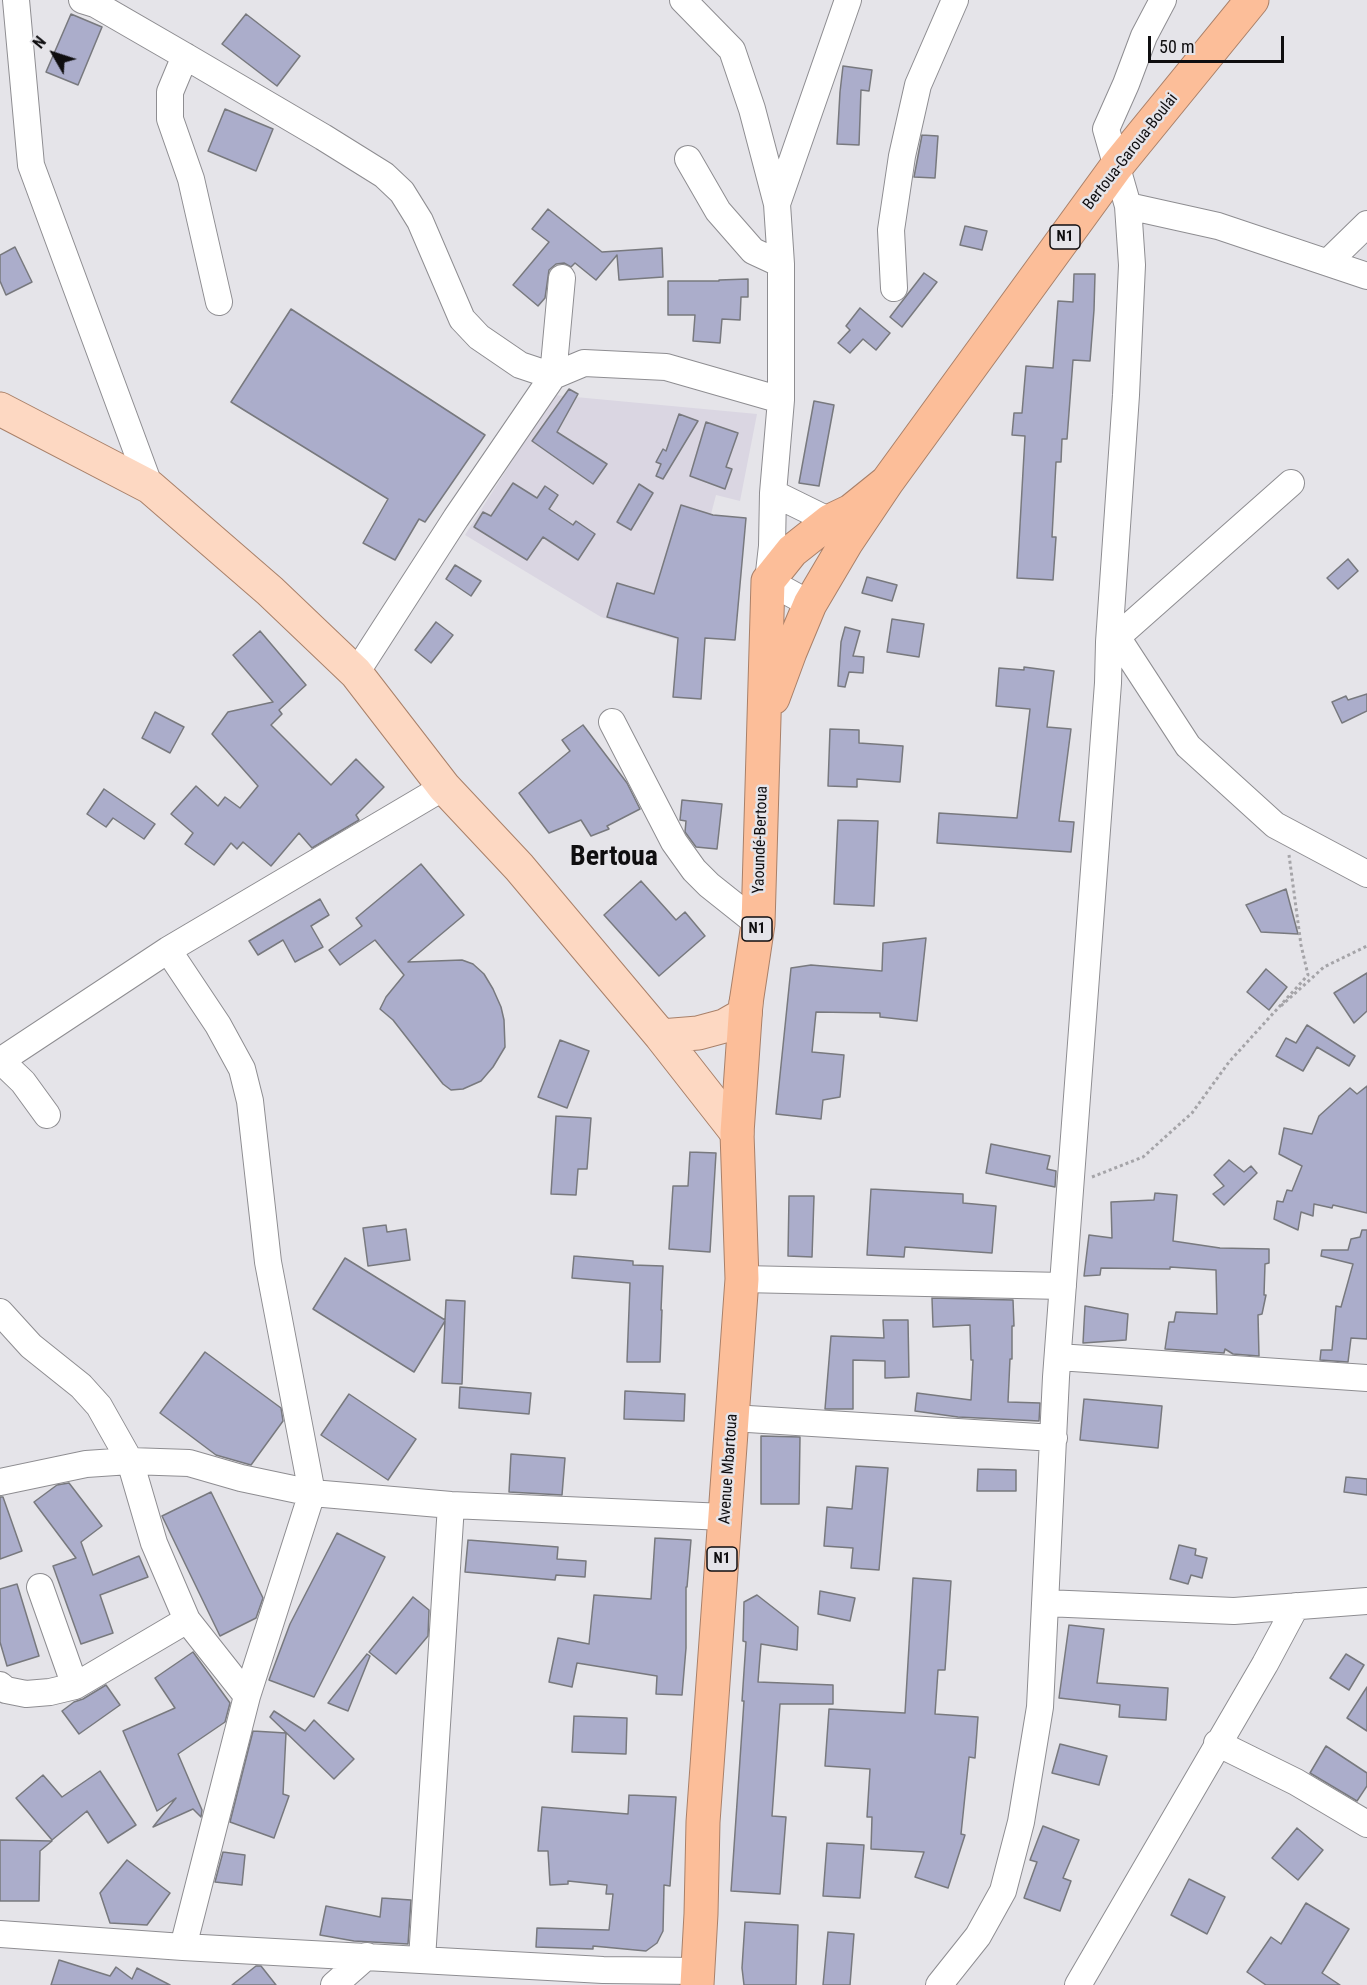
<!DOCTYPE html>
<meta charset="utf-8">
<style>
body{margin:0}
#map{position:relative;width:1367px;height:1985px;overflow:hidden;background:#e5e4e9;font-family:"Roboto Condensed",sans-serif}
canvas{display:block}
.north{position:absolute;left:24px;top:24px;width:60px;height:60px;-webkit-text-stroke:4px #e5e4e9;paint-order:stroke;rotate:309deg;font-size:16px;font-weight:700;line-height:24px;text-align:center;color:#0f0e10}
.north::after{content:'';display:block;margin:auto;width:21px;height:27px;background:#0f0e10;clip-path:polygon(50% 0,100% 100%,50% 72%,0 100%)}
.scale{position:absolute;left:1148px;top:36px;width:136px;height:27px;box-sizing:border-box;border:3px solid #0f0e10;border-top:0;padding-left:8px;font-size:18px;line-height:21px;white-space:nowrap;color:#0f0e10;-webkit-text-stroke:4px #e5e4e9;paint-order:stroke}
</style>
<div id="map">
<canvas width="1367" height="1985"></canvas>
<div class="north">N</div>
<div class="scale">50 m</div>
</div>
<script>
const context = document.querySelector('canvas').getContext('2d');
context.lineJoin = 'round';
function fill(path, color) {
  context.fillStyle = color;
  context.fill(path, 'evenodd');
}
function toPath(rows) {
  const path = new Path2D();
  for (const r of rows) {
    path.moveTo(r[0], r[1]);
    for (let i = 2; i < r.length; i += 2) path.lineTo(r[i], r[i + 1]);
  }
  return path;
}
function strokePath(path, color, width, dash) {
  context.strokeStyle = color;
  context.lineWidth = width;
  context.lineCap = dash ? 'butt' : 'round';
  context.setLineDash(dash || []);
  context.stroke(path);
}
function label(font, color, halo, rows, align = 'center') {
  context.font = font + ' "Roboto Condensed",sans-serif';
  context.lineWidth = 5;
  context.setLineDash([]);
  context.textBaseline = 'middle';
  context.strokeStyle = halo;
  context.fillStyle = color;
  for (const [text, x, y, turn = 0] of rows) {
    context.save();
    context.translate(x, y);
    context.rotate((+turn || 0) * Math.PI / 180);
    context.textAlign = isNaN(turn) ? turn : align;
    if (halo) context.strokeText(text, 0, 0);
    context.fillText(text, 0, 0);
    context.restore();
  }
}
const built = toPath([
 [554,395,757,414,740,501,716,495,678,640,601,617,465,535]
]);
const building = toPath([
 [71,14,102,27,78,85,46,72,71,14],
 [246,14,300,56,277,86,222,44,246,14],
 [843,66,872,70,869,91,861,90,859,145,837,144,840,92,843,66],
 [225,109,273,129,256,171,208,151,225,109],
 [922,135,938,136,935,178,914,177,922,135],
 [548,209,602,252,662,248,663,277,619,280,617,255,596,280,575,263,571,267,564,263,556,264,549,270,545,298,538,306,513,285,549,242,532,229,548,209],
 [965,226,987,231,982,250,960,245,965,226],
 [15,247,32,282,6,295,0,281,0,255,15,247],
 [924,273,937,282,902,327,890,317,924,273],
 [1074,274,1095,274,1094,310,1090,361,1073,360,1067,439,1062,439,1061,462,1056,462,1052,537,1056,537,1053,580,1017,578,1025,436,1012,435,1014,413,1022,413,1026,366,1053,368,1058,301,1073,302,1074,274],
 [748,279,748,297,741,297,740,320,722,319,720,343,693,341,695,315,668,315,668,281,719,281,719,280,748,279],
 [860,308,890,333,876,350,863,339,850,353,838,343,850,330,846,326,860,308],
 [291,309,485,435,425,522,419,519,395,560,363,543,388,499,231,402,291,309],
 [569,389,578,394,557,432,607,464,593,484,532,441,569,389],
 [814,401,834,405,819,486,799,483,814,401],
 [679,414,698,421,663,479,656,476,661,464,656,462,663,449,666,451,679,414],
 [706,422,738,433,726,467,732,469,725,489,690,476,706,422],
 [513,483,537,498,545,486,558,495,549,509,573,525,576,521,595,534,578,560,543,537,527,560,474,527,483,512,491,516,513,483],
 [639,484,653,493,631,530,617,522,639,484],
 [681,505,713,515,746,518,735,640,705,638,701,699,673,697,678,638,607,617,617,583,654,594,681,505],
 [1348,559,1358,571,1338,589,1327,578,1348,559],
 [455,565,481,581,471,596,446,579,455,565],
 [867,577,897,585,892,601,862,593,867,577],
 [892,619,924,624,919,657,887,652,892,619],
 [436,622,453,635,431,663,415,650,436,622],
 [845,627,860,631,853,656,864,657,863,673,849,672,845,687,838,686,841,642,845,627],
 [260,631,306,685,279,710,282,714,271,725,331,785,356,759,384,787,356,815,359,820,312,848,299,833,271,866,243,842,237,849,231,843,214,865,185,844,193,833,171,814,196,786,218,806,225,797,240,808,258,786,212,734,228,712,273,702,233,655,260,631],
 [1024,667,1054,671,1047,727,1071,729,1059,821,1074,822,1071,852,937,843,939,813,1017,818,1030,709,996,706,999,668,1024,670,1024,667],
 [1367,694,1367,711,1342,723,1332,702,1346,696,1348,700,1367,694],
 [155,712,184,727,170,753,142,738,155,712],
 [583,725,627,783,640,809,607,826,609,829,591,836,581,820,549,833,519,793,570,751,562,740,583,725],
 [830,729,859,730,859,743,903,746,900,782,857,779,857,787,828,786,830,729],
 [104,789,155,824,144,839,113,818,106,827,87,814,104,789],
 [682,800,722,804,717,849,696,847,685,832,686,821,680,820,682,800],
 [838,820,878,821,874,906,834,904,838,820],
 [421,864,464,915,408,962,462,960,473,964,484,974,493,989,501,1007,504,1020,505,1047,493,1067,481,1081,463,1089,451,1090,443,1084,393,1020,380,1009,386,997,404,975,375,940,340,965,329,950,362,926,356,918,421,864],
 [641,881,676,920,685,912,705,936,659,976,604,915,641,881],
 [1286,889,1298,934,1261,932,1246,905,1286,889],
 [320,899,329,915,311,926,323,947,295,962,283,940,258,955,249,941,320,899],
 [926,938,917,1021,880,1017,880,1013,816,1012,812,1052,844,1055,840,1097,823,1100,821,1119,776,1114,791,968,811,965,882,971,883,943,926,938],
 [1266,969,1287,987,1269,1010,1247,992,1266,969],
 [1367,973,1367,1011,1354,1023,1334,993,1367,973],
 [1307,1025,1355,1056,1349,1066,1317,1047,1303,1071,1276,1056,1286,1038,1296,1043,1307,1025],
 [560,1040,589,1051,567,1108,538,1097,560,1040],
 [1367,1086,1367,1213,1333,1205,1332,1208,1314,1204,1313,1216,1301,1212,1298,1230,1274,1219,1277,1201,1283,1202,1287,1190,1292,1191,1302,1166,1279,1154,1284,1128,1312,1134,1319,1116,1350,1088,1357,1094,1367,1086],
 [556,1116,591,1118,587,1169,578,1169,576,1195,551,1194,556,1116],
 [991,1144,1050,1156,1047,1169,1056,1171,1055,1187,986,1173,991,1144],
 [690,1152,716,1153,710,1252,669,1249,673,1186,688,1186,690,1152],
 [1229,1160,1244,1172,1251,1166,1257,1173,1224,1205,1213,1194,1224,1186,1214,1175,1229,1160],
 [871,1189,963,1194,963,1203,996,1206,992,1253,905,1247,904,1257,867,1255,871,1189],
 [1155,1193,1177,1195,1173,1241,1220,1248,1269,1249,1269,1263,1265,1264,1264,1295,1266,1295,1262,1314,1258,1315,1259,1356,1233,1354,1225,1349,1224,1353,1165,1349,1169,1322,1174,1322,1176,1312,1217,1314,1216,1270,1170,1267,1170,1269,1101,1268,1100,1275,1084,1276,1089,1235,1112,1238,1111,1202,1154,1200,1155,1193],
 [789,1196,814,1196,812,1257,788,1256,789,1196],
 [386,1225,387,1232,406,1229,410,1260,368,1266,363,1228,386,1225],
 [1362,1230,1367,1230,1367,1339,1351,1338,1348,1362,1320,1360,1321,1350,1332,1350,1336,1306,1341,1307,1353,1264,1321,1256,1322,1250,1348,1250,1351,1239,1360,1237,1362,1230],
 [574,1256,633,1261,633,1265,663,1266,661,1310,662,1310,660,1362,627,1362,630,1283,572,1278,574,1256],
 [345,1258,445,1320,446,1300,465,1301,462,1384,442,1383,445,1321,414,1372,313,1309,345,1258],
 [932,1298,1013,1300,1014,1326,1012,1326,1012,1359,1010,1359,1008,1402,1040,1403,1039,1421,958,1417,915,1411,917,1393,971,1400,973,1360,971,1360,970,1325,933,1327,932,1298],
 [1085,1306,1128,1314,1126,1340,1083,1343,1085,1306],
 [883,1320,908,1320,909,1377,885,1378,885,1361,853,1360,853,1409,825,1409,831,1336,884,1338,883,1320],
 [205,1352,281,1408,283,1421,251,1465,216,1455,160,1413,205,1352],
 [460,1387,531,1393,529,1414,459,1408,460,1387],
 [625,1391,685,1394,684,1421,624,1419,625,1391],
 [349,1394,416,1439,388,1480,321,1435,349,1394],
 [1084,1399,1162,1406,1158,1448,1080,1440,1084,1399],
 [761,1436,800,1437,799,1504,761,1504,761,1436],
 [511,1454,565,1458,562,1495,509,1492,511,1454],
 [856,1466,888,1468,879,1570,851,1568,853,1548,824,1546,827,1507,852,1509,856,1466],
 [978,1469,1016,1470,1016,1491,977,1491,978,1469],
 [1346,1477,1367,1479,1367,1495,1344,1492,1346,1477],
 [69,1483,102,1526,81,1542,93,1575,139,1556,148,1577,100,1595,113,1633,81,1644,53,1566,76,1558,34,1502,57,1485,69,1483],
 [211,1492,263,1598,256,1618,220,1636,162,1516,211,1492],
 [0,1497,3,1497,22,1551,0,1559,0,1497],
 [337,1533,385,1557,314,1697,269,1680,290,1624,337,1533],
 [655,1538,691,1540,687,1587,686,1587,686,1648,682,1695,656,1694,657,1676,577,1663,572,1687,549,1682,558,1638,589,1644,594,1595,651,1599,655,1538],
 [468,1540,558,1547,557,1559,586,1561,585,1577,556,1575,555,1580,465,1572,468,1540],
 [1179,1545,1196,1549,1195,1555,1207,1558,1202,1578,1191,1575,1188,1584,1170,1579,1179,1545],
 [913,1578,951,1581,945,1670,938,1670,935,1714,978,1717,975,1758,969,1757,961,1834,965,1835,948,1888,915,1877,924,1852,871,1849,872,1817,867,1817,870,1769,825,1766,829,1709,905,1713,913,1578],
 [17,1584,39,1656,7,1666,0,1642,0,1589,17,1584],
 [820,1591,855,1598,850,1621,818,1614,820,1591],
 [757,1595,798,1627,797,1650,761,1644,758,1682,833,1685,833,1704,780,1704,772,1816,786,1817,780,1894,731,1891,744,1701,742,1701,746,1642,743,1641,744,1602,757,1595],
 [413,1597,429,1610,428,1636,396,1674,369,1652,413,1597],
 [1069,1625,1104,1629,1097,1683,1168,1688,1166,1720,1119,1717,1120,1705,1059,1698,1069,1625],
 [193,1652,230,1703,225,1722,178,1754,202,1810,201,1817,193,1809,153,1827,176,1798,157,1811,123,1731,175,1708,155,1678,193,1652],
 [367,1654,370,1656,348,1711,328,1703,367,1654],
 [1346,1654,1364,1665,1349,1690,1330,1678,1346,1654],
 [106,1685,120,1705,79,1734,62,1711,74,1702,83,1699,106,1685],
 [1367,1687,1367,1731,1347,1718,1367,1687],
 [274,1711,305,1731,314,1720,354,1759,334,1779,270,1717,274,1711],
 [574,1716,627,1718,626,1754,572,1752,574,1716],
 [253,1731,286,1733,283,1794,289,1796,274,1838,230,1822,253,1731],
 [1060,1744,1107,1756,1099,1785,1052,1773,1060,1744],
 [1326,1746,1367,1773,1367,1786,1357,1801,1310,1773,1326,1746],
 [100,1771,136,1825,108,1843,87,1811,52,1840,16,1798,43,1775,62,1797,100,1771],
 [629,1795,676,1797,670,1886,664,1885,663,1931,657,1943,646,1951,593,1946,593,1949,536,1947,537,1928,609,1930,613,1894,606,1894,607,1885,568,1881,568,1884,550,1885,548,1851,538,1851,542,1807,628,1814,629,1795],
 [1043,1826,1079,1840,1063,1878,1071,1881,1060,1911,1024,1898,1037,1862,1030,1860,1043,1826],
 [1297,1828,1323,1850,1298,1880,1272,1858,1297,1828],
 [0,1840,52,1841,40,1851,39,1901,0,1901,0,1840],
 [827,1843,864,1845,860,1898,823,1896,827,1843],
 [223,1852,245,1855,242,1885,215,1882,223,1852],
 [127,1860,170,1893,147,1925,110,1923,100,1893,127,1860],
 [1189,1879,1225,1897,1207,1934,1171,1915,1189,1879],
 [382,1898,411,1900,408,1944,354,1941,320,1935,326,1906,380,1917,382,1898],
 [1306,1903,1349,1929,1322,1973,1340,1985,1266,1985,1247,1972,1271,1937,1281,1944,1306,1903],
 [745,1922,798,1925,796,1985,744,1985,742,1968,745,1922],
 [828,1932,854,1934,850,1985,823,1985,828,1932],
 [59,1960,110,1976,116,1967,132,1979,137,1968,170,1985,51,1985,59,1960],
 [256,1966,261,1966,276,1985,232,1985,256,1966]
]);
const path = toPath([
 [1281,1006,1324,967,1367,946],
 [1092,1177,1143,1157,1192,1113,1229,1062,1308,975,1301,945,1289,855]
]);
const minor = toPath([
 [16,0,31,165,150,487],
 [82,0,95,4,185,56,323,137,384,175,402,192,420,221,462,319,479,337,520,365,553,376,562,278],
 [683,0,732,50,752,109,777,204,781,264,781,400,773,493,772,546,768,581,810,604],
 [185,56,170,92,170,119,191,179,219,302],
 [688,159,718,211,753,251,781,264],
 [777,204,848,0],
 [1128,206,1218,226,1367,276],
 [1328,262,1367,224],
 [894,288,891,230,902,156,918,85,955,0],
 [773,493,830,521,840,534],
 [1117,637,1291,483],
 [1109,642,1117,637,1188,746,1275,825,1367,874],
 [356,673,456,518,553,376,584,363,666,367,781,400],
 [612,722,674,842,694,870,709,885,758,924],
 [168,950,218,1025,242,1069,250,1101,268,1262,312,1493,247,1696,183,1947],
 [0,1060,23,1082,47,1115],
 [0,1061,168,950,444,787],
 [742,1279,1063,1286],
 [0,1312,31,1346,81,1386,99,1406,130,1461,154,1543,187,1620,247,1696],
 [1058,1357,1367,1378],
 [732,1418,1054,1438],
 [0,1482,86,1464,130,1461,189,1463,241,1478,312,1493,451,1505,725,1517],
 [40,1587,75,1686],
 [1045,1603,1234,1611,1367,1601],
 [0,1685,6,1690,26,1694,50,1692,75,1686,187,1620],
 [1217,1743,1296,1782,1367,1824],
 [0,1934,183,1947,603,1970,697,1971],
 [422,1959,451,1505],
 [334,1985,367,1956],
 [939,1985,978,1936,1003,1891,1021,1822,1040,1707,1056,1377,1108,683,1109,642,1126,395,1132,265,1128,206,1106,129,1126,84,1144,36,1163,0],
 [1078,1985,1265,1664,1296,1606]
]);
const major = toPath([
 [0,409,150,487,270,591,356,673,444,787,519,867,661,1036,737,1133],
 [661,1036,698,1033,724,1026,745,1014,746,1003]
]);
const highway = toPath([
 [773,698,790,652,810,604,846,543,887,482,1116,167,1252,0],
 [697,1985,701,1914,703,1822,742,1279,737,1133,746,1003,758,924,768,581,792,551,830,521,851,511,887,482]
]);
const shields = [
 [1065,237,30],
 [757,929,30],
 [722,1559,30]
];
const shieldNames = [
 ["N1",1065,237],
 ["N1",757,929],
 ["N1",722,1559]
];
const streetNames = [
 ["Bertoua-Garoua-Boulai",1131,152,-52],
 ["Yaoundé-Bertoua",761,840,-88],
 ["Avenue Mbartoua",729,1469,-86]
];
const townNames = [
 ["Bertoua",614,858]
];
fill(built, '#dad6e2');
fill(building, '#abadcb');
strokePath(building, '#78797e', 1.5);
strokePath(minor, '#8e8d91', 28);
strokePath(major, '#a98069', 35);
strokePath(highway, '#a98069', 35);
strokePath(path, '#a5a4a8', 3, [3, 3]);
strokePath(minor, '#fff', 26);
strokePath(major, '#fdd8c2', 33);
strokePath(highway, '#fcbe99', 33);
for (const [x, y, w] of shields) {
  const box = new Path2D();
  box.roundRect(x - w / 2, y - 12, w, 24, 4.5);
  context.fillStyle = '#e5e4e9';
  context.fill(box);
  strokePath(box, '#0f0e10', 1.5);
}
label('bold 15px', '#0f0e10', null, shieldNames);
label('16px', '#0f0e10', '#e5e4e9', streetNames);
label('bold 28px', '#0f0e10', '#e5e4e9', townNames);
</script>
